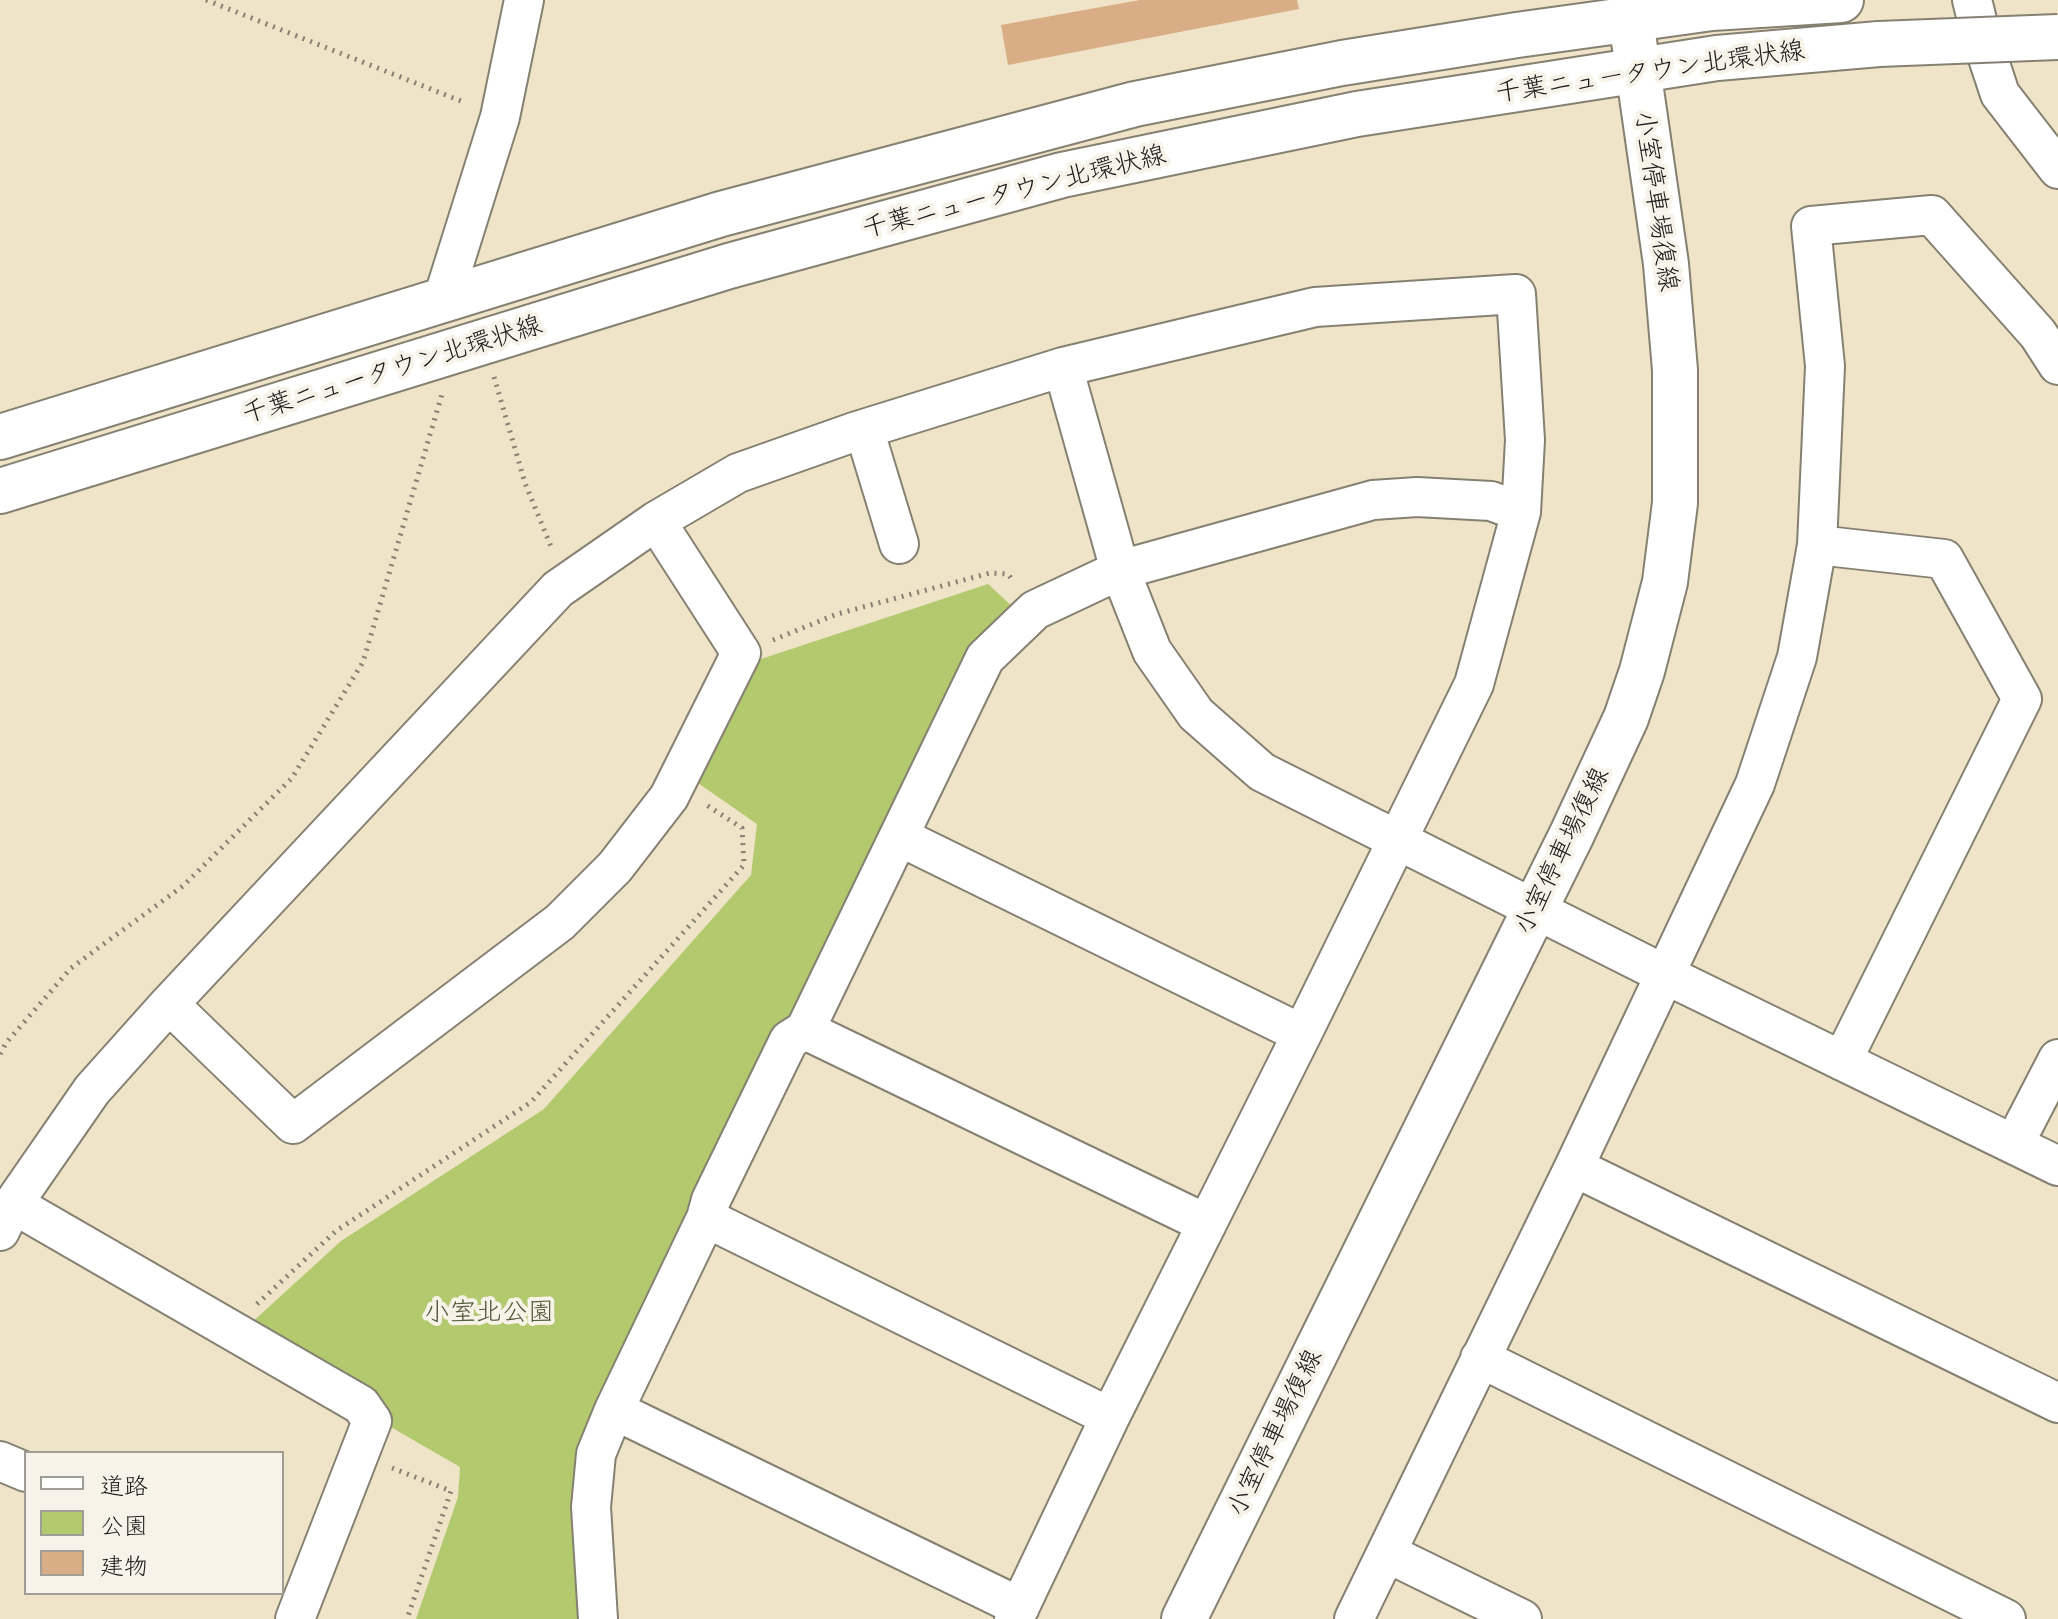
<!DOCTYPE html>
<meta charset="utf-8">
<style>
body{margin:0}
#map{position:relative;width:2058px;height:1619px;overflow:hidden;background:#efe4c8;font-family:Delius,"Klee One",sans-serif}
canvas{display:block}
.legend{position:absolute;left:24px;top:1451px;width:260px;height:144px;box-sizing:border-box;background:#f7f3e8;border:2px solid #9f9d96;margin:0;padding:10px 14px;list-style:none;font-size:24px;color:#1c1c1c}
.legend li{display:flex;align-items:center;gap:16px;height:40px}
.legend b{width:40px;border:2px solid #9f9d96}
</style>
<div id="map">
<canvas width="2058" height="1619"></canvas>
<ul class="legend">
<li><b style="height:10px;background:#fff"></b>道路</li>
<li><b style="height:22px;background:#b2c96e"></b>公園</li>
<li><b style="height:22px;background:#d9ad85"></b>建物</li>
</ul>
</div>
<script>
const ctx = document.querySelector('canvas').getContext('2d');
ctx.lineJoin = 'round';
function fill(path, color) { ctx.fillStyle = color; ctx.fill(path, 'evenodd'); }
const shape = rows => new Path2D(rows.map(r => 'M' + r).join(''));
function stroke(path, color, width, dash) { ctx.strokeStyle = color; ctx.lineWidth = width; ctx.lineCap = dash ? 'butt' : 'round'; ctx.setLineDash(dash || []); ctx.stroke(path); }
function write(font, color, halo, rows, align = 'center') {
  ctx.font = font + ' Delius,"Klee One",sans-serif'; ctx.lineWidth = 8; ctx.setLineDash([]); ctx.textBaseline = 'middle'; ctx.strokeStyle = halo; ctx.fillStyle = color; for (const [text, x, y, turn = 0] of rows) {
    ctx.save(); ctx.translate(x, y); ctx.rotate((+turn || 0) * Math.PI / 180); ctx.textAlign = isNaN(turn) ? turn : align; if (halo) ctx.strokeText(text, 0, 0); ctx.fillText(text, 0, 0); ctx.restore();
  }
}
const green = shape([
 [988,584,1014,608,600,1408,583,1619,416,1619,458,1497,460,1467,384,1423,370,1388,249,1325,341,1241,544,1109,751,875,757,824,695,781,758,660]
]);
const building = shape([
 [1140,0,1297,0,1299,9,1008,65,1001,25]
]);
const path = shape([
 [206,0,466,103],
 [494,377,525,483,552,549],
 [773,640,837,614,990,573,1008,574,1013,581],
 [0,1054,6,1043,71,968,183,886,292,778,363,662,442,394],
 [257,1304,336,1231,531,1102,744,865,742,828,705,804],
 [392,1468,451,1491,407,1619]
]);
const minor = shape([
 [1972,0,1982,40,2000,94,2058,169],
 [442,302,500,117,524,0],
 [1063,367,1120,570,1152,651,1196,714,1262,772,1664,974,2058,1166],
 [864,429,899,544],
 [1817,545,1944,559,2022,699,1842,1061],
 [900,837,1302,1034],
 [169,1004,293,1124,560,922,615,867,669,797,741,653,656,521],
 [805,1030,1207,1224],
 [2014,1144,2058,1059],
 [1574,1167,2058,1403],
 [13,1204,361,1405,372,1421,295,1619],
 [706,1218,1110,1417],
 [0,1231,13,1204,92,1090,169,1004,558,589,656,521,738,473,854,432,1063,367,1315,307,1516,294,1525,440,1521,512,1474,684,1302,1034,1110,1417,1014,1619],
 [1480,1358,2006,1619],
 [614,1410,1020,1607],
 [0,1461,26,1472],
 [1387,1553,1522,1619],
 [598,1619,591,1507,596,1454,614,1410,706,1218,711,1200,789,1040,805,1030,985,658,1035,610,1120,570,1373,500,1417,497,1491,501,1521,512],
 [1354,1619,1574,1167,1755,784,1797,657,1817,545,1825,366,1811,226,1932,215,2038,334,2058,365]
]);
const major = shape([
 [0,437,721,214,1135,104,1342,63,1517,35,1712,8,1841,0],
 [0,491,729,266,1062,175,1357,114,1717,58,1879,44],
 [1184,1619,1572,834,1626,718,1642,671,1665,582,1675,503,1675,370,1666,264,1634,41]
]);
const majorBridge = shape([
 [1879,44,2058,37]
]);
const streetNames = [
 ["千葉ニュータウン北環状線",1650,72,-8],
 ["千葉ニュータウン北環状線",1014,192,-14],
 ["小室停車場復線",1656,201,82],
 ["千葉ニュータウン北環状線",392,370,-17],
 ["小室停車場復線",1562,851,-64],
 ["小室停車場復線",1275,1433,-64]
];
const parkNames = [
 ["小室北公園",489,1313]
];
fill(green, '#b2c96e');
fill(building, '#d9ad85');
stroke(minor, '#868072', 42);
stroke(major, '#868072', 48);
stroke(path, '#868072', 5, [2, 6]);
stroke(minor, '#fff', 38);
stroke(major, '#fff', 44);
stroke(majorBridge, '#868072', 48, []);
stroke(majorBridge, '#fff', 44);
write('26px', '#1c1c1c', '#f7f3e8', streetNames);
write('26px', '#505939', '#f7f3e8', parkNames);
</script>
